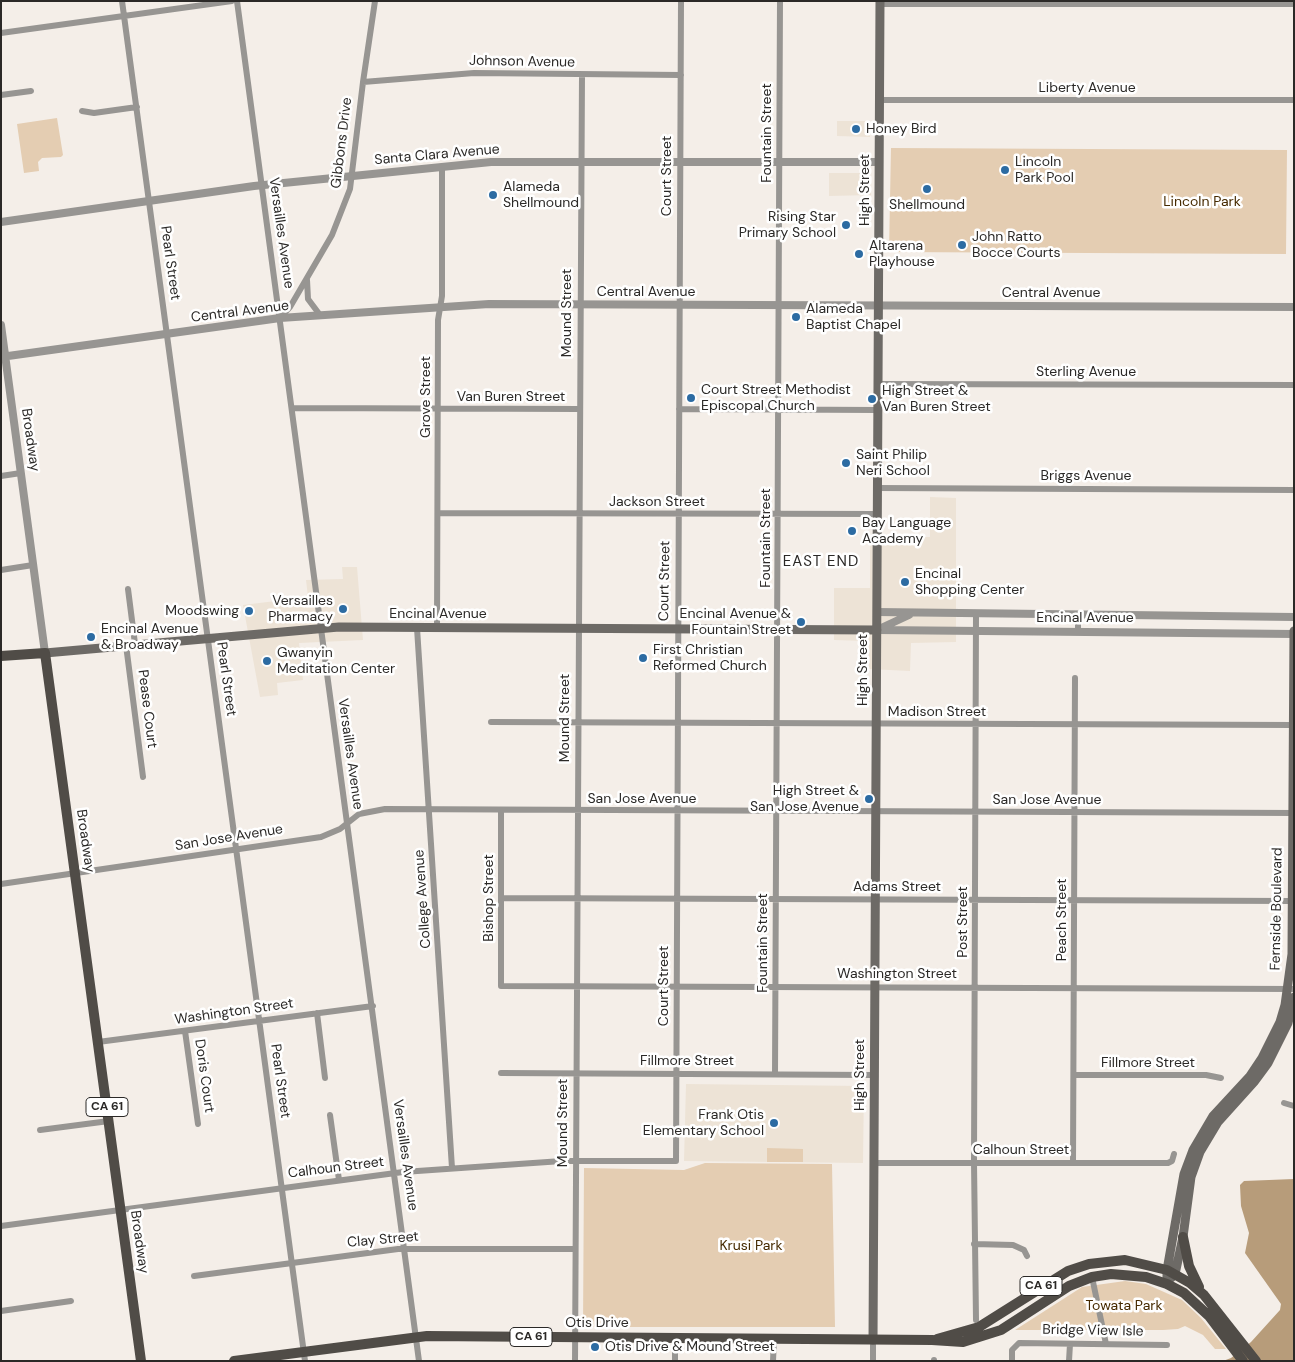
<!DOCTYPE html>
<style>
body{margin:0}
#map{position:relative;width:1295px;height:1362px;overflow:hidden;background:#f4eee8;font-family:"DM Sans",sans-serif}
canvas{display:block}
.frame{position:absolute;inset:0;border:2px solid #2b2927;pointer-events:none}
</style>
<div id="map">
<canvas width="1295" height="1362"></canvas>
<div class="frame"></div>
</div>
<script>
const ctx = document.querySelector('canvas').getContext('2d');
ctx.lineJoin = 'round';
function fill(path, color) { ctx.fillStyle = color; ctx.fill(path, 'evenodd'); }
const shape = rows => new Path2D(rows.map(r => 'M' + r).join(''));
function stroke(path, color, width, dash) { ctx.strokeStyle = color; ctx.lineWidth = width; ctx.lineCap = dash ? 'butt' : 'round'; ctx.setLineDash(dash || []); ctx.stroke(path); }
function write(font, color, halo, rows, align = 'center') {
  ctx.font = font + ' "DM Sans",sans-serif'; ctx.lineWidth = 5; ctx.setLineDash([]); ctx.textBaseline = 'middle'; ctx.strokeStyle = halo; ctx.fillStyle = color; for (const [text, x, y, turn = 0] of rows) {
    ctx.save(); ctx.translate(x, y); ctx.rotate((+turn || 0) * Math.PI / 180); ctx.textAlign = isNaN(turn) ? turn : align; if (halo) ctx.strokeText(text, 0, 0); ctx.fillText(text, 0, 0); ctx.restore();
  }
}
const built = shape([
 [837,121,870,121,870,137,837,136],
 [829,173,870,173,871,195,829,196],
 [930,497,956,498,956,642,911,643,910,671,869,669,869,643,867,641,834,640,834,588,870,588,870,537,930,537],
 [342,567,357,567,363,640,299,643,303,680,277,683,278,695,260,697,243,605,308,597,306,580,343,579],
 [686,1084,864,1086,863,1163,684,1161]
]);
const green = shape([
 [57,118,63,155,61,157,42,158,38,162,39,171,24,173,17,124],
 [891,148,1287,150,1286,254,889,252],
 [767,1148,803,1149,803,1162,779,1162,779,1159,779,1162,767,1162],
 [705,1163,832,1164,835,1327,583,1327,584,1168,684,1170],
 [1125,1281,1146,1284,1182,1300,1201,1318,1226,1349,1215,1349,1203,1335,1185,1326,1178,1329,1163,1330,1015,1330,1082,1287]
]);
const water = shape([
 [1294,1179,1294,1361,1223,1361,1231,1358,1251,1342,1280,1310,1281,1304,1245,1253,1249,1233,1241,1206,1240,1185,1244,1181]
]);
const minor = shape([
 [122,1,305,1361],
 [237,1,419,1361],
 [880,4,1294,4],
 [1,33,232,1],
 [363,82,474,73,681,75],
 [1,95,31,91],
 [879,100,1294,100],
 [82,111,94,113,137,107],
 [307,280,308,299,320,315],
 [280,318,290,307,332,235,350,189,363,82,375,1],
 [877,384,1294,385],
 [292,408,579,409],
 [679,409,877,410],
 [1,476,21,473],
 [877,488,1294,490],
 [438,513,877,514],
 [1,570,33,565],
 [128,589,135,644],
 [417,628,452,1168],
 [437,628,438,320,442,296,442,167],
 [1078,632,1078,616],
 [126,645,143,777],
 [491,722,1293,725],
 [501,811,501,986,1294,989],
 [1,884,321,837,340,829,359,814,385,809,1294,813],
 [501,898,1292,901],
 [317,1013,325,1078],
 [185,1031,198,1124],
 [98,1042,373,1006],
 [501,1073,874,1075],
 [775,1074,780,1],
 [1075,1075,1206,1075,1221,1078],
 [1284,1103,1294,1106],
 [330,1115,339,1180],
 [40,1130,109,1121],
 [874,1163,1168,1163,1172,1161,1174,1154],
 [1073,1163,1075,678],
 [1,1226,403,1172,562,1161,676,1161,681,1],
 [974,1244,1013,1245,1024,1250,1027,1256],
 [194,1276,398,1249,575,1249],
 [1092,1277,1106,1344],
 [1,1311,71,1301],
 [976,1320,974,1162,976,615],
 [873,1340,873,1361],
 [934,1360,934,1361],
 [575,1361,582,75],
 [675,1361,675,1338],
 [773,1361,774,1339],
 [1012,1361,1012,1350,1019,1343,1167,1345],
 [1069,1361,1070,1344]
]);
const tertiary = shape([
 [1,222,254,186,491,162,879,162],
 [1,325,45,653],
 [1,357,280,318,489,304,1294,307],
 [877,612,1294,617],
 [879,629,909,615],
 [877,630,1294,634]
]);
const secondary = shape([
 [45,653,339,627,877,630],
 [1171,1278,1175,1274,1183,1237,1191,1177,1200,1152,1218,1122,1254,1082,1268,1063,1288,1023,1294,997],
 [1167,1284,1167,1270,1184,1174,1193,1150,1213,1116,1250,1076,1262,1058,1280,1022,1285,1005,1292,954,1294,631],
 [873,1340,880,1]
]);
const primary = shape([
 [1,656,45,653,141,1361],
 [1183,1237,1189,1266,1199,1287],
 [937,1339,979,1327,1068,1271,1089,1264,1125,1260,1167,1270,1190,1283,1204,1295,1256,1361],
 [234,1361,427,1336,932,1340,963,1342,1001,1330,1069,1286,1092,1277,1111,1274,1146,1277,1167,1284,1184,1293,1209,1316,1243,1361]
]);
const markers = [
 [856,129,5,"#2c6ba2"],
 [1005,170,5,"#2c6ba2"],
 [927,189,5,"#2c6ba2"],
 [493,195,5,"#2c6ba2"],
 [846,225,5,"#2c6ba2"],
 [962,245,5,"#2c6ba2"],
 [859,254,5,"#2c6ba2"],
 [796,317,5,"#2c6ba2"],
 [691,398,5,"#2c6ba2"],
 [872,399,5,"#2c6ba2"],
 [846,463,5,"#2c6ba2"],
 [852,531,5,"#2c6ba2"],
 [905,582,5,"#2c6ba2"],
 [343,609,5,"#2c6ba2"],
 [249,611,5,"#2c6ba2"],
 [801,622,5,"#2c6ba2"],
 [91,637,5,"#2c6ba2"],
 [643,658,5,"#2c6ba2"],
 [267,661,5,"#2c6ba2"],
 [869,799,5,"#2c6ba2"],
 [774,1123,5,"#2c6ba2"],
 [595,1347,5,"#2c6ba2"]
];
const shields = [
 [107,1107,42],
 [1041,1286,42],
 [531,1337,42]
];
const shieldNames = [
 ["CA 61",107,1107],
 ["CA 61",1041,1286],
 ["CA 61",531,1337]
];
const streetNames = [
 ["Johnson Avenue",522,62,1],
 ["Liberty Avenue",1087,88],
 ["Fountain Street",767,133,-90],
 ["Gibbons Drive",342,143,-83],
 ["Santa Clara Avenue",437,155,-5],
 ["Court Street",667,176,-90],
 ["High Street",865,190,-90],
 ["Versailles Avenue",281,233,82],
 ["Pearl Street",170,263,82],
 ["Central Avenue",646,292],
 ["Central Avenue",1051,293],
 ["Central Avenue",240,312,-7],
 ["Mound Street",567,313,-90],
 ["Sterling Avenue",1086,372],
 ["Grove Street",426,397,-90],
 ["Van Buren Street",511,397],
 ["Broadway",30,440,82],
 ["Briggs Avenue",1086,476],
 ["Jackson Street",657,502],
 ["Fountain Street",766,538,-90],
 ["Court Street",665,581,-89],
 ["Encinal Avenue",438,614],
 ["Encinal Avenue",1085,618],
 ["High Street",863,670,-90],
 ["Pearl Street",226,679,82],
 ["Pease Court",147,709,83],
 ["Madison Street",937,712],
 ["Mound Street",565,718,-90],
 ["Versailles Avenue",350,754,82],
 ["San Jose Avenue",642,799],
 ["San Jose Avenue",1047,800],
 ["San Jose Avenue",229,838,-9],
 ["Broadway",85,841,82],
 ["Adams Street",897,887],
 ["Bishop Street",489,898,-90],
 ["College Avenue",423,899,-94],
 ["Fernside Boulevard",1277,909,-89],
 ["Peach Street",1062,920,-90],
 ["Post Street",963,922,-90],
 ["Fountain Street",763,943,-90],
 ["Washington Street",897,974],
 ["Court Street",664,986,-90],
 ["Washington Street",234,1012,-8],
 ["Fillmore Street",687,1061],
 ["Fillmore Street",1148,1063],
 ["High Street",860,1075,-90],
 ["Doris Court",204,1076,82],
 ["Pearl Street",280,1081,82],
 ["Mound Street",563,1123,-90],
 ["Calhoun Street",1021,1150],
 ["Versailles Avenue",405,1155,82],
 ["Calhoun Street",336,1168,-7],
 ["Clay Street",383,1240,-5],
 ["Broadway",139,1242,82],
 ["Otis Drive",597,1323],
 ["Bridge View Isle",1093,1331,1]
];
const poiNames = [
 ["Honey Bird",866,129],
 ["Lincoln",1015,162],
 ["Park Pool",1015,178],
 ["Alameda",503,187],
 ["Shellmound",503,203],
 ["Shellmound",927,205,"center"],
 ["Rising Star",836,217,"right"],
 ["Primary School",836,233,"right"],
 ["John Ratto",972,237],
 ["Bocce Courts",972,253],
 ["Altarena",869,246],
 ["Playhouse",869,262],
 ["Alameda",806,309],
 ["Baptist Chapel",806,325],
 ["Court Street Methodist",701,390],
 ["Episcopal Church",701,406],
 ["High Street &",882,391],
 ["Van Buren Street",882,407],
 ["Saint Philip",856,455],
 ["Neri School",856,471],
 ["Bay Language",862,523],
 ["Academy",862,539],
 ["Encinal",915,574],
 ["Shopping Center",915,590],
 ["Versailles",333,601,"right"],
 ["Pharmacy",333,617,"right"],
 ["Moodswing",239,611,"right"],
 ["Encinal Avenue &",791,614,"right"],
 ["Fountain Street",791,630,"right"],
 ["Encinal Avenue",101,629],
 ["& Broadway",101,645],
 ["First Christian",653,650],
 ["Reformed Church",653,666],
 ["Gwanyin",277,653],
 ["Meditation Center",277,669],
 ["High Street &",859,791,"right"],
 ["San Jose Avenue",859,807,"right"],
 ["Frank Otis",764,1115,"right"],
 ["Elementary School",764,1131,"right"],
 ["Otis Drive & Mound Street",605,1347]
];
const parkNames = [
 ["Lincoln Park",1202,202],
 ["Krusi Park",751,1246],
 ["Towata Park",1124,1306]
];
const neighbourhoodNames = [
 ["EAST END",821,562]
];
fill(built, '#ede3d6');
fill(green, '#e4cdb2');
fill(water, '#b79c7a');
stroke(minor, '#979592', 6);
stroke(tertiary, '#979592', 8);
stroke(secondary, '#6d6a66', 9);
stroke(primary, '#504c47', 10);
for (const [x, y, r, color] of markers) { const dot = new Path2D(); dot.arc(x, y, r, 0, 2 * Math.PI); ctx.fillStyle = color; ctx.fill(dot); stroke(dot, '#fff', 2); }
for (const [x, y, w] of shields) { const box = new Path2D(); box.roundRect(x - w / 2, y - 9.5, w, 19, 4); ctx.fillStyle = '#fff'; ctx.fill(box); stroke(box, '#2b2927', 1); }
write('bold 12px', '#2b2927', null, shieldNames);
write('14px', '#2b2927', '#fff', streetNames);
write('14px', '#2b2927', '#fff', poiNames, 'left');
write('14px', '#462a00', '#fff', parkNames);
ctx.letterSpacing = '1px';
write('15px', '#2b2927', '#fff', neighbourhoodNames);
ctx.letterSpacing = '0px';
</script>
